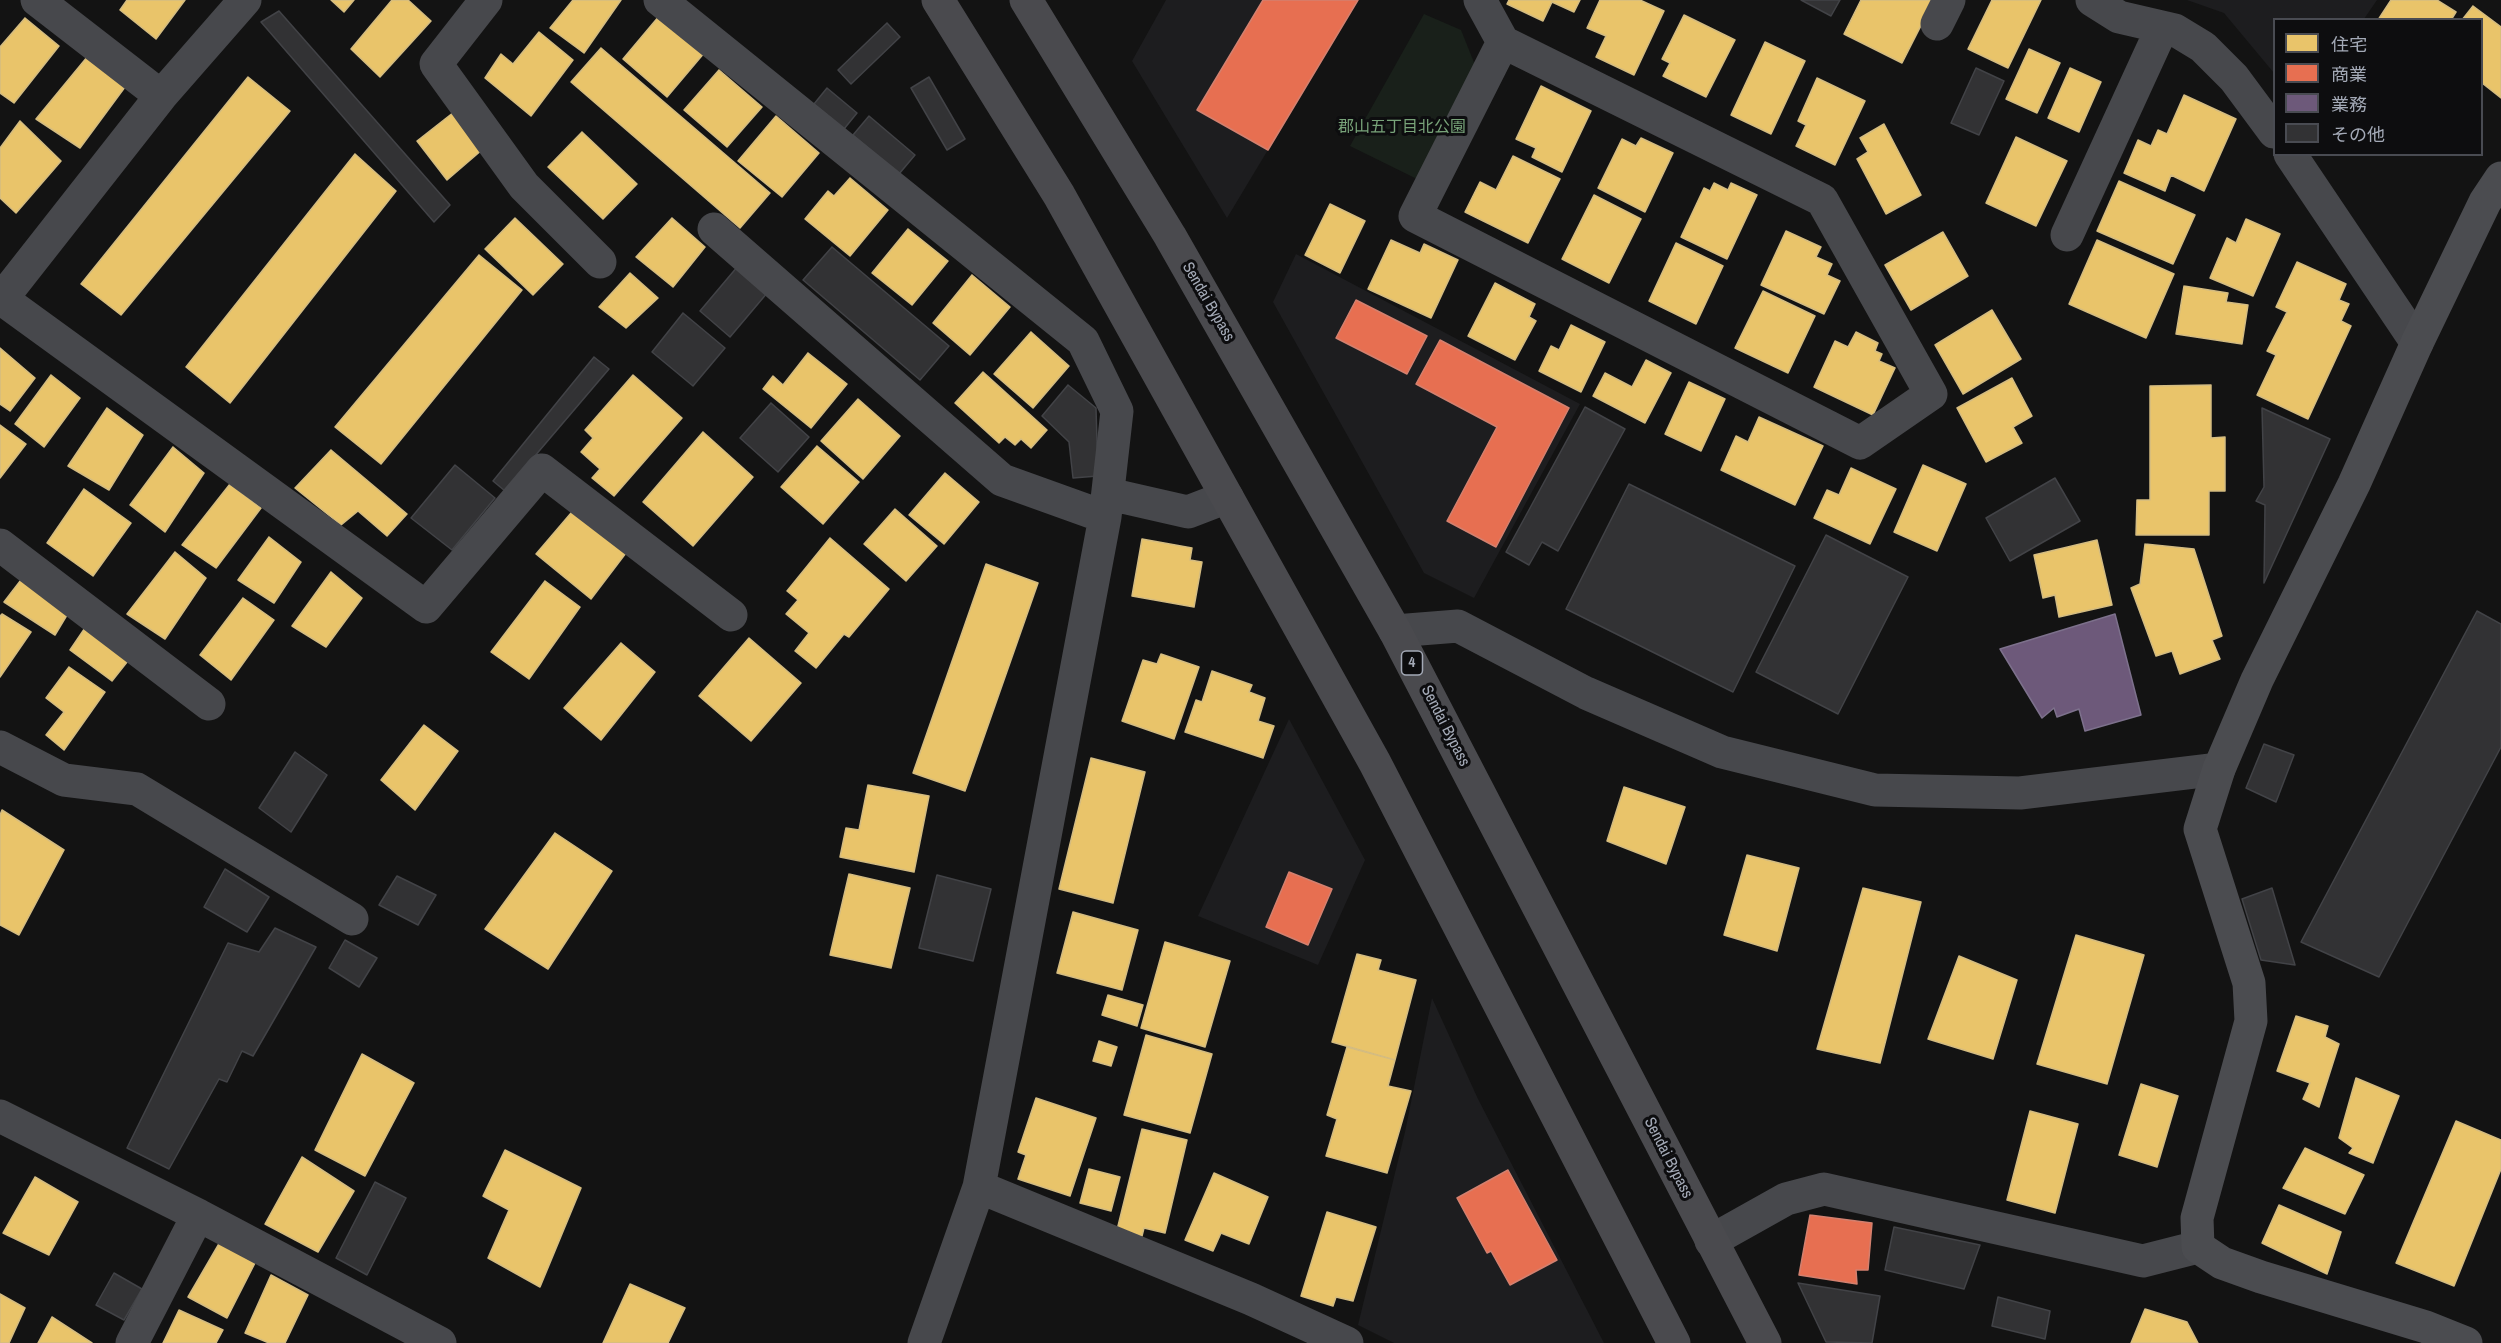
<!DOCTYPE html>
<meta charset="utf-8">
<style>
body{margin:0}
#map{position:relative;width:2501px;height:1343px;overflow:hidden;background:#131313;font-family:"Archivo Narrow","Noto Sans JP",sans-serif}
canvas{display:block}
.legend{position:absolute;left:2273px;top:18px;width:210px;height:138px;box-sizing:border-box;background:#0d0d0f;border:2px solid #494b52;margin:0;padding:8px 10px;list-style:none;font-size:18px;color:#a3a9b6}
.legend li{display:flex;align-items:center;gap:12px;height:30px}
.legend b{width:30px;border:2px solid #494b52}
</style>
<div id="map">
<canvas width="2501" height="1343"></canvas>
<ul class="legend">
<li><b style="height:16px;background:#e9c46a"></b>住宅</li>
<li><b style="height:16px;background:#e76f51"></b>商業</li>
<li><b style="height:16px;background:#6d597a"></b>業務</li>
<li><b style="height:16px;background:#323234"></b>その他</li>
</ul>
</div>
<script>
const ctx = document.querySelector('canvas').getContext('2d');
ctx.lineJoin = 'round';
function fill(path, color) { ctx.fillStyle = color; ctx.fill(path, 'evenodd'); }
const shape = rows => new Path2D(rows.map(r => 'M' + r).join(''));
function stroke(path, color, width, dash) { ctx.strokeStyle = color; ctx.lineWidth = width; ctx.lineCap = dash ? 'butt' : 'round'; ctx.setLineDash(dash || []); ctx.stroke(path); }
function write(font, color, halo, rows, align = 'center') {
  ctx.font = font + ' "Archivo Narrow","Noto Sans JP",sans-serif'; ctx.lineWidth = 6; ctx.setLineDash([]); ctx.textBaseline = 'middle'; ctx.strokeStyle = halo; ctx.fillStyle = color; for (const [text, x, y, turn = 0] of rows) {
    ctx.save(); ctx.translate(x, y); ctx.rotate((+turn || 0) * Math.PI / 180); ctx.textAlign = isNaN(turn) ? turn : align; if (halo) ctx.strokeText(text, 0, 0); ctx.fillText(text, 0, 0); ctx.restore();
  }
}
const built = shape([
 [1166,0,1358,0,1227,218,1132,61],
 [2187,0,2377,0,2364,19,2274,20,2274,73,2224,13],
 [1296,254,1580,404,1474,598,1424,573,1273,302],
 [1289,719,1365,860,1318,965,1198,916],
 [1432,998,1478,1099,1604,1343,1394,1343,1358,1325,1405,1132]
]);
const green = shape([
 [1424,14,1461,30,1475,65,1417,179,1350,146]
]);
const homes = shape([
 [127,0,185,0,156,39,120,10,127,0],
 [331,0,354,0,344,12,331,0],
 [392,0,408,0,431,21,380,77,351,49,392,0],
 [573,0,621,0,584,53,550,28,573,0],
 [1509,0,1580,0,1574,12,1552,2,1543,21,1507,4,1509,0],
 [1600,0,1640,0,1664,11,1634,75,1596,57,1606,36,1587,28,1600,0],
 [1861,0,1934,0,1902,63,1844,34,1861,0],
 [1992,0,2041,0,2008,68,1968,49,1992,0],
 [2391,0,2437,0,2456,12,2451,20,2378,20,2391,0],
 [2473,6,2501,27,2501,98,2482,83,2482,20,2462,20,2473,6],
 [660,15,705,52,667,97,623,59,660,15],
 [1684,15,1735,40,1706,97,1663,76,1670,63,1662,59,1684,15],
 [25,18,59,46,14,103,0,93,0,47,25,18],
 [539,32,573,60,531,116,485,78,501,54,513,64,539,32],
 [1765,42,1805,61,1771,134,1731,115,1765,42],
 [601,48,770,193,740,228,571,82,601,48],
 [2029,49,2060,63,2037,113,2006,99,2029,49],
 [88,56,125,87,80,148,36,119,88,56],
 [2070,68,2101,82,2079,132,2048,118,2070,68],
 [719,70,762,107,727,147,684,110,719,70],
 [248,77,290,111,121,315,81,284,248,77],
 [1817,78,1865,101,1835,165,1796,146,1806,125,1798,121,1817,78],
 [1541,86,1591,111,1562,172,1532,157,1536,148,1516,139,1541,86],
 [2184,95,2236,119,2204,191,2171,175,2165,191,2124,173,2138,140,2151,146,2158,130,2167,134,2184,95],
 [454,112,483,149,447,180,417,141,454,112],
 [776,116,819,153,782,197,738,161,776,116],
 [20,121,61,161,16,213,0,198,0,148,20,121],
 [1884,124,1921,195,1886,214,1857,159,1868,152,1860,138,1884,124],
 [582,132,637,184,603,219,548,167,582,132],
 [2016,137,2067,161,2036,226,1986,203,2016,137],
 [1641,138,1673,153,1645,212,1598,188,1622,139,1636,146,1641,138],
 [355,154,396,191,230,403,186,367,355,154],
 [1513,156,1560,179,1528,243,1465,212,1480,182,1496,190,1513,156],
 [850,178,888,210,850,256,805,219,828,191,834,196,850,178],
 [2119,181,2195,215,2173,264,2097,231,2119,181],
 [1714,183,1728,190,1731,183,1757,195,1727,259,1681,237,1704,188,1710,191,1714,183],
 [1594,195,1641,219,1609,283,1562,259,1594,195],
 [1330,204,1365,221,1340,273,1305,255,1330,204],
 [515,218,563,264,533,295,485,249,515,218],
 [672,218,705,247,673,287,636,257,672,218],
 [2246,219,2280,234,2253,296,2210,278,2227,238,2236,243,2246,219],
 [908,229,948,261,912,305,872,273,908,229],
 [1786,231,1821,247,1816,257,1832,264,1827,275,1840,281,1824,314,1761,285,1786,231],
 [1943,232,1968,276,1911,310,1885,265,1943,232],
 [1391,240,1420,253,1424,244,1458,260,1431,318,1368,289,1391,240],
 [2097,240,2174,274,2146,338,2069,304,2097,240],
 [1676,243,1723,266,1696,324,1649,301,1676,243],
 [479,255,522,290,381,464,335,427,479,255],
 [2297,262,2346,284,2339,300,2349,304,2341,321,2351,326,2308,419,2257,395,2276,355,2267,351,2287,312,2276,307,2297,262],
 [630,273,658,298,626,328,599,307,630,273],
 [972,275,1010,307,970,355,933,323,972,275],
 [1495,283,1535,304,1529,317,1536,321,1515,360,1468,336,1495,283],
 [2184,286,2228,293,2226,302,2248,305,2242,344,2176,334,2184,286],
 [1763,291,1815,316,1788,373,1735,348,1763,291],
 [1992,310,2021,359,1963,394,1935,345,1992,310],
 [1571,325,1605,342,1581,392,1539,371,1551,346,1559,350,1571,325],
 [1031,332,1069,366,1033,408,994,374,1031,332],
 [1856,332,1878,343,1875,351,1882,354,1879,361,1895,368,1873,415,1814,387,1835,341,1848,347,1856,332],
 [0,348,35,378,10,411,0,404,0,348],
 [808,353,847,384,811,428,763,389,773,376,783,385,808,353],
 [1646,360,1671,373,1645,423,1593,396,1605,373,1632,387,1646,360],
 [983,372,1047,430,1031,448,1021,439,1015,445,1005,437,999,443,955,403,983,372],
 [51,375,80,398,44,447,15,424,51,375],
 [633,375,682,418,614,496,592,478,600,469,581,452,593,438,585,430,633,375],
 [2012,378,2032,416,2013,427,2022,443,1986,462,1957,408,2012,378],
 [1689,382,1725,399,1701,451,1665,434,1689,382],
 [2211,385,2211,438,2225,437,2225,491,2209,491,2209,535,2136,535,2137,500,2150,500,2150,386,2211,385],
 [858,399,900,436,863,479,821,441,858,399],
 [107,408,143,435,109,490,68,466,107,408],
 [1759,417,1823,446,1795,505,1721,470,1736,436,1748,442,1759,417],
 [0,425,26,444,0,478,0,425],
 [703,432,753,477,693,546,643,502,703,432],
 [817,446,859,482,823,524,781,487,817,446],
 [173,447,204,473,165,532,130,505,173,447],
 [331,450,407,514,387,536,358,511,341,525,295,488,331,450],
 [1923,465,1966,484,1937,551,1894,532,1923,465],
 [1851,468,1896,489,1870,544,1814,518,1827,490,1839,495,1851,468],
 [945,473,979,502,944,544,909,515,945,473],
 [230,484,261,508,216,568,182,545,230,484],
 [84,489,131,523,93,576,47,543,84,489],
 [577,506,629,549,591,599,536,554,577,506],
 [895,509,937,546,906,581,864,544,895,509],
 [269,537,301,562,274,603,238,580,269,537],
 [830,538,889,589,849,637,844,634,816,668,795,651,809,633,786,614,798,600,787,591,830,538],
 [1142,539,1192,548,1190,560,1202,562,1194,607,1132,596,1142,539],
 [2097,540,2112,605,2059,617,2055,595,2043,598,2034,555,2097,540],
 [2145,544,2194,549,2222,636,2212,640,2220,659,2180,674,2172,651,2156,656,2131,588,2140,584,2145,544],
 [175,552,206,578,165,639,127,614,175,552],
 [986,564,1038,583,965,791,913,773,986,564],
 [331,572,362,598,326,647,292,626,331,572],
 [24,576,70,610,55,635,4,602,24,576],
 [545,581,580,607,529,679,491,652,545,581],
 [243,598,274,620,231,680,200,655,243,598],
 [2,614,31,632,0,677,0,616,2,614],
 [87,625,131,657,112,681,70,650,87,625],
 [749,638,801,683,751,741,699,696,749,638],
 [621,643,655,672,601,740,564,708,621,643],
 [1161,654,1199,667,1174,739,1122,721,1143,660,1157,664,1161,654],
 [69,667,105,692,64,750,46,735,64,712,46,698,69,667],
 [1212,671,1252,685,1249,692,1265,698,1258,721,1274,726,1263,758,1185,732,1196,700,1202,702,1212,671],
 [424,725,458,751,415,810,381,780,424,725],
 [1091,758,1145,772,1113,903,1059,889,1091,758],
 [868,785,929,796,914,872,840,857,846,828,859,830,868,785],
 [1624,787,1685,807,1666,864,1607,841,1624,787],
 [2,810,64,850,19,935,0,925,0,815,2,810],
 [555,833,612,871,548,969,485,929,555,833],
 [1747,855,1799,868,1777,951,1724,935,1747,855],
 [849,874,910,888,891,968,830,955,849,874],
 [1863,888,1921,902,1880,1063,1817,1049,1863,888],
 [1073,912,1138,930,1122,990,1057,973,1073,912],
 [2076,935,2144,955,2107,1084,2037,1064,2076,935],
 [1165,942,1230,961,1205,1047,1141,1028,1165,942],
 [1357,954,1381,960,1378,970,1416,980,1395,1060,1332,1042,1357,954],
 [1959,956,2017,980,1993,1059,1928,1039,1959,956],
 [1108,995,1143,1005,1137,1026,1102,1015,1108,995],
 [2296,1016,2328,1026,2325,1037,2339,1044,2319,1107,2303,1099,2310,1083,2277,1071,2296,1016],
 [1146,1035,1212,1054,1190,1133,1124,1115,1146,1035],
 [1099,1041,1117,1047,1111,1066,1093,1061,1099,1041],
 [1347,1047,1395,1060,1388,1086,1411,1091,1387,1173,1326,1156,1337,1119,1327,1115,1347,1047],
 [362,1054,414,1083,365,1176,315,1150,362,1054],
 [2356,1078,2399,1096,2373,1163,2349,1153,2353,1148,2339,1138,2356,1078],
 [2141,1084,2178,1096,2157,1167,2119,1155,2141,1084],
 [1036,1098,1096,1118,1070,1196,1018,1179,1026,1155,1018,1152,1036,1098],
 [2030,1111,2078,1124,2055,1213,2007,1200,2030,1111],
 [2456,1121,2501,1140,2501,1169,2454,1286,2396,1263,2456,1121],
 [1142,1129,1187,1140,1165,1233,1144,1228,1142,1236,1117,1230,1142,1129],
 [2305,1148,2364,1175,2345,1214,2283,1188,2305,1148],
 [505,1150,581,1188,540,1287,488,1258,509,1210,483,1196,505,1150],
 [302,1157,354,1191,318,1252,265,1224,302,1157],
 [1089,1169,1120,1177,1111,1211,1080,1203,1089,1169],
 [1214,1173,1268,1197,1249,1244,1221,1233,1213,1251,1185,1240,1214,1173],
 [35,1177,78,1202,49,1255,3,1233,35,1177],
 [2279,1205,2341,1232,2327,1274,2262,1243,2279,1205],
 [1327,1212,1376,1227,1353,1301,1336,1297,1333,1306,1301,1296,1327,1212],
 [220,1242,255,1263,227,1318,188,1297,220,1242],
 [271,1275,308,1295,285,1343,269,1343,245,1333,271,1275],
 [630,1284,685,1308,668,1343,603,1343,630,1284],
 [0,1294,25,1308,9,1343,0,1343,0,1294],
 [2145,1309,2187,1322,2198,1343,2131,1343,2145,1309],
 [179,1310,223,1330,216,1343,163,1343,179,1310],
 [52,1317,92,1343,38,1343,52,1317]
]);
const shops = shape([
 [1263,0,1358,0,1268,150,1197,110,1263,0],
 [1356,300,1427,336,1407,374,1336,338,1356,300],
 [1440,340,1569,408,1496,547,1447,521,1497,427,1416,384,1440,340],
 [1289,872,1332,889,1308,945,1266,927,1289,872],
 [1508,1170,1557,1260,1510,1285,1491,1251,1487,1253,1457,1198,1508,1170],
 [1810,1215,1872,1223,1868,1270,1856,1270,1857,1284,1799,1275,1810,1215]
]);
const offices = shape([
 [2115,614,2141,715,2085,731,2079,709,2057,717,2054,708,2042,718,2000,649,2115,614]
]);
const building = shape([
 [1801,0,1840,0,1831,16,1801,0],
 [279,11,450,205,434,222,261,22,279,11],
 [887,23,900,37,851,84,838,70,887,23],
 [1976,68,2004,81,1979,135,1951,123,1976,68],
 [929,77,965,139,947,150,911,88,929,77],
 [827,88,857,113,844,129,814,104,827,88],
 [869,116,915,155,899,174,853,135,869,116],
 [832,247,949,346,920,380,803,280,832,247],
 [738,266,768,292,730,337,700,311,738,266],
 [683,313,725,348,693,386,652,352,683,313],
 [594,357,609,369,505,491,493,481,594,357],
 [1068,385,1096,408,1098,476,1073,478,1069,442,1042,416,1068,385],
 [771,403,809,437,778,472,740,438,771,403],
 [1585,407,1625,429,1558,551,1542,542,1529,565,1506,552,1585,407],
 [2262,408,2330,439,2264,583,2265,505,2256,501,2264,487,2262,408],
 [455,465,495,498,452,550,411,518,455,465],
 [2055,478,2080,521,2010,561,1986,518,2055,478],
 [1629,484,1795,566,1733,692,1566,609,1629,484],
 [1826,535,1908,577,1838,714,1756,672,1826,535],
 [2477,611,2501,624,2501,747,2379,977,2301,942,2477,611],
 [2264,744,2294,755,2276,802,2246,788,2264,744],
 [295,752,327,775,291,832,259,808,295,752],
 [225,869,269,897,247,932,204,907,225,869],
 [937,875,991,889,973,961,919,948,937,875],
 [397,876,436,895,418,925,379,905,397,876],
 [2272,888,2295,965,2261,960,2242,899,2272,888],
 [275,928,316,947,253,1056,242,1051,227,1082,219,1079,169,1169,127,1148,228,943,259,952,275,928],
 [345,940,377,958,359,987,329,968,345,940],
 [375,1182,406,1198,367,1275,336,1258,375,1182],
 [1894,1227,1980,1245,1964,1289,1885,1270,1894,1227],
 [114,1273,142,1289,124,1320,96,1305,114,1273],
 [1798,1283,1880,1296,1872,1343,1826,1342,1798,1283],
 [1998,1297,2050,1311,2045,1339,1992,1326,1998,1297]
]);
const street = shape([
 [37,0,161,96],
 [486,0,436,64,524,186,600,262],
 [660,0,1083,341,1117,411,1105,517,979,1187,924,1343],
 [1480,0,1503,42,1822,200,1931,394,1860,443,1415,216,1503,42],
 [2092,0,2119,17,2175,30,2203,47,2234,78,2274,132],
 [1937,24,1949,0],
 [2290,154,2417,343],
 [714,229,1002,480,1105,517],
 [2067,235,2162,28],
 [2,299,426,607,542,470,731,615],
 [0,301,161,96,245,0],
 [1109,494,1188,512,1227,497],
 [0,545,209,704],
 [1395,631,1458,626,1586,693,1722,752,1875,790,2020,793,2219,769],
 [0,747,64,780,137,789,352,919],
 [0,1116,198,1215,440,1343],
 [979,1187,1251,1299,1347,1343],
 [1711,1241,1786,1199,1824,1189,2143,1261,2198,1247],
 [132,1343,198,1215]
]);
const secondary = shape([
 [2466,1343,2426,1327,2261,1277,2222,1263,2198,1247,2197,1218,2251,1021,2249,983,2200,829,2219,769,2257,680,2354,484,2417,343,2485,202,2501,178]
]);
const highway = shape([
 [938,0,1059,195,1375,763,1674,1343],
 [1026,0,1170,236,1395,631,1765,1343]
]);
const shields = [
 [1412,663,21]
];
const shieldNames = [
 ["4",1412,663]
];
const parkNames = [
 ["郡山五丁目北公園",1402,128]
];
const streetNames = [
 ["Sendai Bypass",1208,302,60],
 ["Sendai Bypass",1445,726,63],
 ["Sendai Bypass",1668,1158,63]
];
fill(built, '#1d1d1f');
fill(green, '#19201a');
fill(homes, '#e9c46a');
stroke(homes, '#d4bc81', 1.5);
fill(shops, '#e76f51');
stroke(shops, '#d3806f', 1.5);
fill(offices, '#6d597a');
stroke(offices, '#7d718c', 1.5);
fill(building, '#323234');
stroke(building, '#424347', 1.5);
stroke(street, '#47484c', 33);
stroke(secondary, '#4b4c50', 33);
stroke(highway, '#4a4a4e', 33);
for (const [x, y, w] of shields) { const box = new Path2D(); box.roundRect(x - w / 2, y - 12, w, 24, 4.5); ctx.fillStyle = '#0d0d0f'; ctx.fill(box); stroke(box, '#a3a9b6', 1.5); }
write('bold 15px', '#a3a9b6', null, shieldNames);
write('16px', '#78a379', '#0d0d0f', parkNames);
write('16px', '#a3a9b6', '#0d0d0f', streetNames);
</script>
